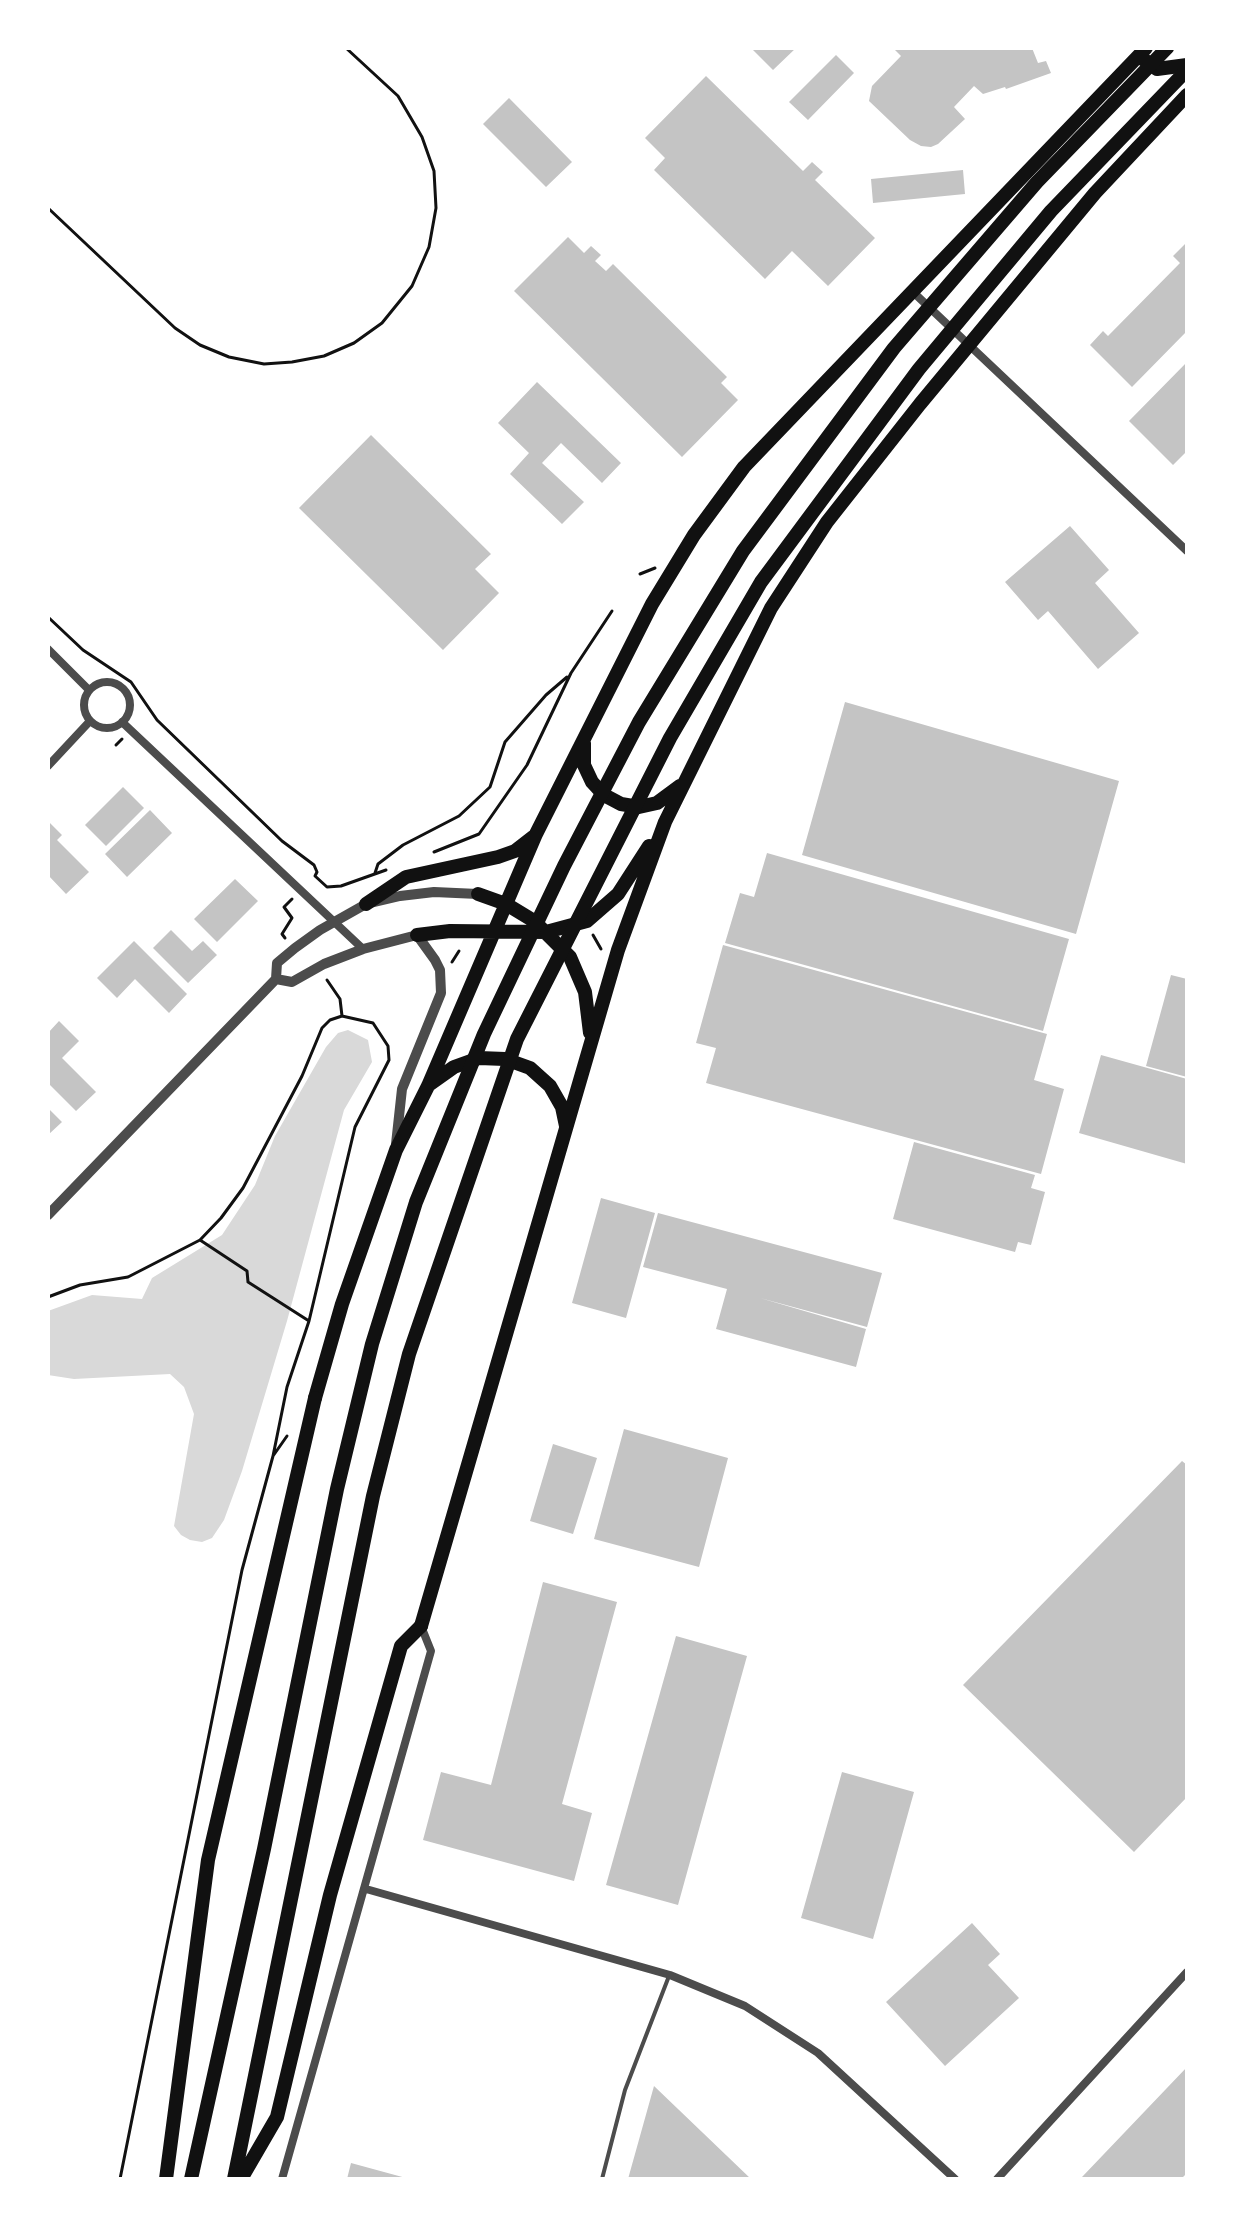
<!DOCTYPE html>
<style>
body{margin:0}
#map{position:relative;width:1235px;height:2227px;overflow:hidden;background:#fff;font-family:"Open Sans",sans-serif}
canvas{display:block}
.frame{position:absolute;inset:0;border:50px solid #fff;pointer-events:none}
</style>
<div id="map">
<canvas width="1235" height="2227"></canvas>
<div class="frame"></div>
</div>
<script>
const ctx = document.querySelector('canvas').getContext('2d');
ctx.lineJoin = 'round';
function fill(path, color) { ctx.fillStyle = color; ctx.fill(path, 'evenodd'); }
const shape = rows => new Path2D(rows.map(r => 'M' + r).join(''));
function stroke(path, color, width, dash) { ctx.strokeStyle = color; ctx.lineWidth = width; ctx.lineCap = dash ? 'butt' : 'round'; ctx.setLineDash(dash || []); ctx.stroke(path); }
const water = shape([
 [348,1030,368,1040,372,1062,344,1110,287,1321,242,1471,224,1520,212,1538,202,1542,190,1540,181,1535,174,1526,194,1414,184,1387,170,1374,74,1379,48,1375,48,1311,92,1295,142,1299,152,1278,222,1235,255,1185,275,1136,326,1047,338,1033]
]);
const building = shape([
 [751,48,796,48,773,70],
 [893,48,1032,48,1038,63,1046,61,1051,73,1006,89,1005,87,983,94,974,86,954,107,965,119,938,144,931,147,921,146,910,140,869,101,872,86,901,56],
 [836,55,854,73,808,120,789,102],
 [706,76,803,171,812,162,823,172,815,180,875,238,828,286,792,251,765,279,654,170,665,158,645,138],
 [509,98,572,162,546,187,483,124],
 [963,170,965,194,873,203,871,179],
 [568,237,584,253,591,246,601,255,595,261,606,271,613,264,727,377,721,383,738,400,682,457,514,291],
 [1187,242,1187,331,1132,387,1090,345,1103,331,1108,336,1180,263,1173,256],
 [1187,362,1187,451,1173,465,1129,421],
 [537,382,621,463,602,483,561,443,542,463,584,502,562,524,510,474,529,453,498,423],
 [371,435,491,554,475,569,499,593,443,650,299,508],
 [1070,526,1109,570,1095,583,1139,633,1098,669,1048,611,1038,620,1005,582],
 [845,702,1119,781,1076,934,802,855],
 [123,787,144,808,106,846,85,825],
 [150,810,172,833,127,877,105,854],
 [48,821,62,835,57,840,89,872,66,894,48,875],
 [767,853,1069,939,1043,1031,725,943,740,893,754,897],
 [235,879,258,901,217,942,194,919],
 [171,930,192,951,203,941,217,955,188,983,153,948],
 [134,941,187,994,169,1013,135,979,117,998,97,978],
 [723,945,1047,1034,1034,1080,1064,1089,1041,1174,706,1083,716,1048,696,1043],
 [1171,975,1187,979,1187,1077,1146,1066],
 [59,1021,79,1041,62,1058,96,1092,76,1111,48,1083,48,1033],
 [1101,1055,1187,1079,1187,1164,1079,1133],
 [48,1108,62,1122,48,1135],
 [914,1142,1035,1175,1031,1188,1045,1192,1031,1245,1018,1242,1015,1252,893,1219],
 [601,1198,655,1213,626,1318,572,1303],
 [658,1213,882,1273,867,1327,760,1298,866,1329,856,1367,716,1329,727,1289,643,1267],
 [624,1429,728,1458,699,1567,594,1539],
 [553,1444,597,1458,573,1534,530,1521],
 [1182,1461,1187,1465,1187,1797,1134,1852,963,1685],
 [543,1582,617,1602,562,1804,592,1813,574,1881,423,1840,441,1772,491,1785],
 [676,1636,747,1656,678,1905,606,1885],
 [842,1772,914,1792,873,1939,801,1918],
 [972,1923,1000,1954,988,1965,1019,1998,945,2066,886,2002],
 [1187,2067,1187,2173,1181,2179,1084,2179,1082,2177],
 [654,2086,751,2179,628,2179],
 [351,2163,406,2178,406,2179,347,2179]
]);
const path = shape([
 [48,208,175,328,200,345,229,357,264,364,292,362,324,356,354,343,382,323,412,286,429,247,436,208,434,171,422,137,398,96,346,48],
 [640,574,655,568],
 [48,617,83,650,131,682,157,720,282,841,314,865,317,872,315,876,327,887,341,886,386,870],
 [116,745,122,739],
 [434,852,479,834,527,765,571,673,612,611],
 [375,873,378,864,403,845,459,816,490,787,505,742,546,695,567,677],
 [593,935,601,949],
 [285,938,282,934,292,918,284,907,292,899],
 [452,962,459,951],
 [327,980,340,999,342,1016],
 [200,1240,247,1271,248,1282,309,1321],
 [48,1297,80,1285,128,1277,200,1240,221,1218,243,1188,302,1076,322,1028,330,1020,342,1016,373,1023,388,1046,389,1060,355,1127,309,1321,287,1387,273,1456],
 [120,2179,242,1570,273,1456,287,1436]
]);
const service = shape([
 [602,2179,625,2090,669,1976]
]);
const minor = shape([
 [913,292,1187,551],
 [48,649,89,690],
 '84 705a23 23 0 1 1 46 0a23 23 0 1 1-46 0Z',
 [122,722,363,949],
 [48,766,90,721],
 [366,1889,670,1975,745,2006,818,2053,955,2179],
 [282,2179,431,1651,421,1626],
 [997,2179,1187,1972]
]);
const tertiary = shape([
 [276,979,292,982,324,964,363,949,417,935,435,960,440,970,441,993,402,1089,396,1144],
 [48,1215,276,979,277,963,295,948,320,930,366,904,400,896,434,892,478,894]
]);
const trunk = shape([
 [1143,59,1157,69,1187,65],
 [584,743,584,765,592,782,604,795,621,804,639,807,657,803,680,786],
 [478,894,506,904,534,921,570,957,585,992,590,1033],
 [366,904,406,877,498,857,515,851,533,837],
 [417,935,450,931,546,932,587,921,618,894,649,846],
 [430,1084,454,1067,479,1058,505,1059,530,1068,550,1086,562,1107,566,1126],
 [315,1398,342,1304,396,1150,428,1086,536,834,652,604,694,535,744,467,1146,48],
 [421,1626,618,950,665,822,771,608,827,522,920,404,1095,193,1187,95]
]);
const motorway = shape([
 [166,2179,208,1860,315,1398],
 [191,2179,264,1849,337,1489,372,1344,416,1202,484,1034,564,866,639,722,743,551,894,348,1037,182,1167,48],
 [234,2179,373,1496,409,1354,517,1039,670,738,761,582,919,369,1051,211,1187,70],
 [241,2179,277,2117,330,1895,401,1646,421,1626]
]);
fill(water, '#d9d9d9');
fill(building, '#c4c4c4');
stroke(path, '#111', 3);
stroke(service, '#4c4c4c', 4);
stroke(minor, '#4c4c4c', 8);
stroke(tertiary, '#4c4c4c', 10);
stroke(trunk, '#111', 14);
stroke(motorway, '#111', 14);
</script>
